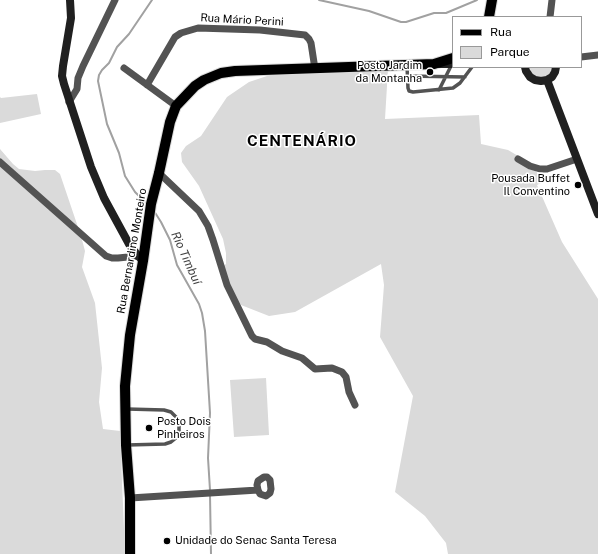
<!DOCTYPE html>
<meta charset="utf-8">
<style>
body{margin:0}
#map{position:relative;width:598px;height:554px;overflow:hidden;background:#fff;font-family:"Public Sans",sans-serif}
canvas{display:block}
.legend{position:absolute;left:452px;top:16px;width:130px;height:52px;box-sizing:border-box;background:#fff;border:1px solid #999;margin:0;padding:5px 7px;list-style:none;font-size:12px;color:#000}
.legend li{display:flex;align-items:center;gap:8px;height:20px}
.legend b{width:20px;border:1px solid #999}
</style>
<div id="map">
<canvas width="598" height="554"></canvas>
<ul class="legend">
<li><b style="height:5px;background:#000"></b>Rua</li>
<li><b style="height:11px;background:#dadada"></b>Parque</li>
</ul>
</div>
<script>
const ctx = document.querySelector('canvas').getContext('2d');
ctx.lineJoin = 'round';
function fill(path, color) { ctx.fillStyle = color; ctx.fill(path, 'evenodd'); }
const shape = rows => new Path2D(rows.map(r => 'M' + r).join(''));
function stroke(path, color, width, dash) { ctx.strokeStyle = color; ctx.lineWidth = width; ctx.lineCap = dash ? 'butt' : 'round'; ctx.setLineDash(dash || []); ctx.stroke(path); }
function write(font, color, halo, rows, align = 'center') {
  ctx.font = font + ' "Public Sans",sans-serif'; ctx.lineWidth = 3; ctx.setLineDash([]); ctx.textBaseline = 'middle'; ctx.strokeStyle = halo; ctx.fillStyle = color; for (const [text, x, y, turn = 0] of rows) {
    ctx.save(); ctx.translate(x, y); ctx.rotate((+turn || 0) * Math.PI / 180); ctx.textAlign = isNaN(turn) ? turn : align; if (halo) ctx.strokeText(text, 0, 0); ctx.fillText(text, 0, 0); ctx.restore();
  }
}
const green = shape([
 [529,67,554,67,553,70,545,78,533,76],
 [388,69,385,119,479,115,481,144,508,150,525,160,545,181,537,185,562,242,598,299,598,554,448,554,446,543,425,516,395,492,413,396,380,337,384,285,381,264,295,312,269,316,241,305,229,289,220,268,226,264,226,253,223,239,199,186,182,162,181,153,186,146,201,136,227,97,249,82,282,71],
 [37,94,41,114,0,123,0,97,1,98],
 [0,149,13,164,19,169,35,171,45,170,55,170,60,174,81,236,85,251,82,267,95,303,102,368,99,402,103,429,120,431,125,554,0,554],
 [266,378,269,435,234,437,230,380]
]);
const stream = shape([
 [319,0,369,11,401,22,406,22,434,13,446,13,477,0],
 [148,205,135,192,125,176,119,153,107,124,98,81,99,75,102,70,109,63,117,47,129,34,152,0],
 [154,211,161,222,170,240,177,265,199,304,202,313,205,331,210,413,208,458,210,490],
 [210,495,211,554]
]);
const lane = shape([
 [407,66,408,88,409,91,413,92,453,88,460,83,472,67],
 [407,76,465,77],
 [439,90,452,64],
 [127,409,164,410,171,412,176,417,179,425,179,432,176,438,171,442,165,444,127,445]
]);
const street = shape([
 [550,17,552,0],
 [581,57,598,55],
 [124,68,176,106],
 [147,85,175,37,181,33,198,28,260,30,305,35,309,39,311,43,315,69],
 [69,102,77,89,78,78,83,66,115,0],
 [518,159,530,166,540,169,547,169,577,159],
 [0,162,106,256,112,258,118,258,138,256],
 [159,173,199,211,208,226,213,240,227,285,252,336,255,339,267,342,282,351,302,358,315,369,332,368,342,372,346,377,349,392,355,405],
 [130,498,258,490,260,494,266,496,270,493,271,489,270,480,267,477,264,477,258,481,257,485,258,490]
]);
const secondary = shape([
 [70,0,71,18,63,66,62,76,64,84,91,167,104,198,129,244,138,256,143,261],
 [439,64,453,64],
 [525,67,526,71,530,77,535,80,541,81,547,80,552,77,555,72,556,67],
 [547,80,598,214]
]);
const primary = shape([
 [489,17,492,0],
 [130,554,130,498,126,445,125,386,130,335,143,261,151,204,159,173,170,122,176,106,195,86,204,80,221,73,235,71,434,64,453,58]
]);
const markers = [
 [430,72,4,"#000"],
 [578,185,4,"#000"],
 [149,428,4,"#000"],
 [167,541,4,"#000"]
];
const streetNames = [
 ["Rua Mário Perini",242,20,3],
 ["Rua Bernardino Monteiro",132,251,-80]
];
const poiNames = [
 ["Posto Jardim",422,66],
 ["da Montanha",422,79],
 ["Pousada Buffet",570,179],
 ["Il Conventino",570,192],
 ["Posto Dois",157,422,"left"],
 ["Pinheiros",157,435,"left"],
 ["Unidade do Senac Santa Teresa",175,541,"left"]
];
const waterNames = [
 ["Rio Timbuí",186,258,66]
];
const districtNames = [
 ["CENTENÁRIO",302,141]
];
fill(green, '#dadada');
stroke(stream, '#a1a1a1', 2);
stroke(primary, '#dbdbdb', 12);
stroke(lane, '#535353', 3.5);
stroke(street, '#535353', 7);
stroke(secondary, '#202020', 8);
stroke(primary, '#000', 10);
for (const [x, y, r, color] of markers) { const dot = new Path2D(); dot.arc(x, y, r, 0, 2 * Math.PI); ctx.fillStyle = color; ctx.fill(dot); stroke(dot, '#fff', 1.5); }
write('11px', '#000', '#fff', streetNames);
write('11px', '#000', '#fff', poiNames, 'right');
write('italic 12px', '#424242', '#fff', waterNames);
ctx.letterSpacing = '1px';
write('bold 15px', '#000', '#fff', districtNames);
ctx.letterSpacing = '0px';
</script>
